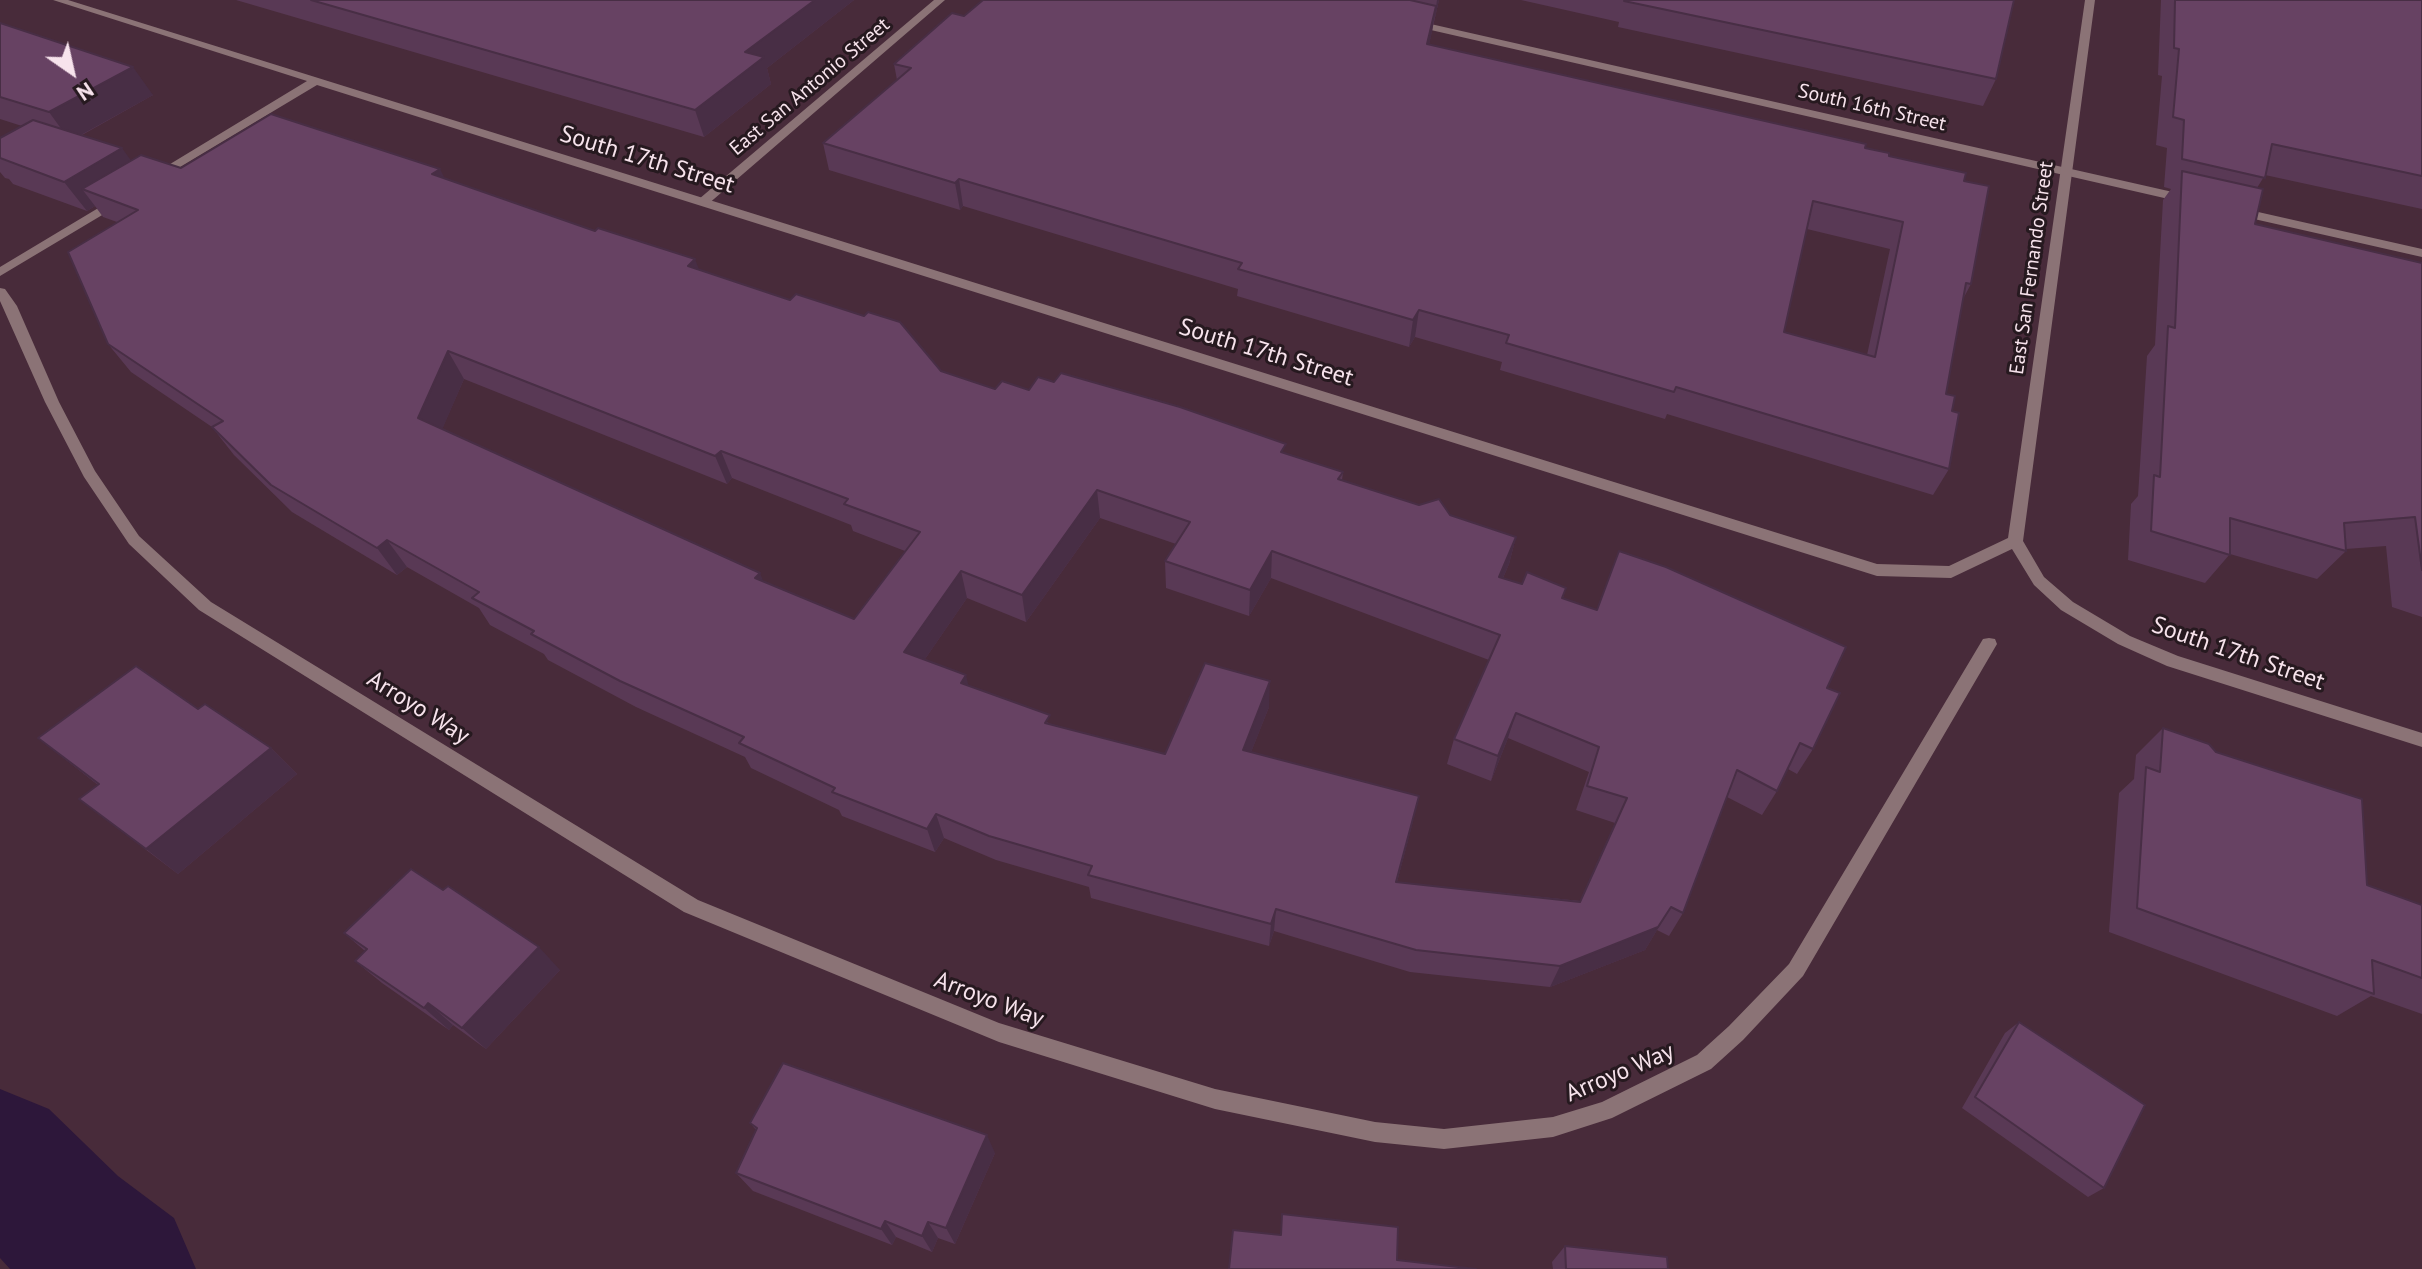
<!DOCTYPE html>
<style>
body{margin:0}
#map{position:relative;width:2422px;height:1269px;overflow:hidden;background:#482b3a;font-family:"PT Sans",sans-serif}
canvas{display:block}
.north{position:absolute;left:32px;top:32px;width:80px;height:80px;-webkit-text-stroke:6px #26191f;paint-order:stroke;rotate:146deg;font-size:22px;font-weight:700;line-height:32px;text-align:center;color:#f7e3ec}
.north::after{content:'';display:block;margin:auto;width:28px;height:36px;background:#f7e3ec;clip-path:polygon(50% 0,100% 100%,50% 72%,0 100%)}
</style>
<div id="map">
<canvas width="2422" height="1269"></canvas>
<div class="north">N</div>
</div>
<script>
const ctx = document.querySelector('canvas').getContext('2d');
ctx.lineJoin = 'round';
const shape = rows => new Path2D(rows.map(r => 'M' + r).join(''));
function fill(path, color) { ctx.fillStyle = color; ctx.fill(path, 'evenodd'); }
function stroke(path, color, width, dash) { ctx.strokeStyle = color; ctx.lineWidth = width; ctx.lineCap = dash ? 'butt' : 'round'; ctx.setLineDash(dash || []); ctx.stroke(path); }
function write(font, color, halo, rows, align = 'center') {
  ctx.font = font + ' "PT Sans",sans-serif'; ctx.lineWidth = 6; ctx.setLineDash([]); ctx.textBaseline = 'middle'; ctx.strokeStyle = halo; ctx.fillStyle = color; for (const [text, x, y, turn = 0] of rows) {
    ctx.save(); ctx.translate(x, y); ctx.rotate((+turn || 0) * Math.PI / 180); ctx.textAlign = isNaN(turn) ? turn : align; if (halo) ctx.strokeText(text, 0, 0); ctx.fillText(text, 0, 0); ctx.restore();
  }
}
const river = shape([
 [0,1089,49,1109,118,1176,174,1218,196,1269,10,1269,0,1258,0,1089]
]);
const minor = shape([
 [934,0,945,0,707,205,699,205,699,199,934,0],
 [1413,20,2186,195,2192,199,2186,203,1409,25,1409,21,1413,20],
 [2236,207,2422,249,2422,257,2232,214,2230,211,2236,207],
 [0,288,5,289,17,306,59,402,95,471,139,536,211,602,698,900,999,1023,1215,1089,1375,1122,1444,1129,1553,1117,1602,1102,1697,1055,1729,1026,1789,964,1983,639,1989,638,1995,639,1997,644,1803,976,1743,1040,1711,1069,1612,1118,1553,1137,1444,1149,1375,1142,1215,1109,999,1042,684,912,199,610,129,544,84,477,45,402,0,301,0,288]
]);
const tertiary = shape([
 [53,0,68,0,1877,564,1949,566,2008,538,2085,0,2095,0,2023,541,2044,577,2073,602,2130,636,2178,656,2422,733,2422,747,2167,666,2118,644,2061,610,2034,585,2012,549,1951,578,1877,576,317,85,160,179,152,179,152,175,307,81,53,0],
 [115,198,121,202,119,205,0,276,0,267,115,198]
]);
const wall = shape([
 [236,0,854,0,767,68,771,84,704,137],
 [983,0,1439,0,1429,44,1865,148,1964,181,1971,284,1963,299,1946,394,1952,411,1949,469,1933,495,1667,414,1665,419,1500,370,1502,362,1415,337,1409,347,1237,296,1238,289,963,206,960,210,829,170,823,143,897,80,894,64,964,16],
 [1807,229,1890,249,1867,355,1784,332],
 [1521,0,2014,0,1996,79,1983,106,1618,27,1619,22],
 [2161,0,2422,0,2422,209,2265,175,2257,188,2255,224,2422,263,2422,617,2392,607,2386,546,2346,549,2346,551,2317,579,2230,554,2205,583,2128,560,2131,504,2138,496,2147,356,2155,345,2163,200,2171,189,2164,187,2167,148,2156,145,2162,76,2158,75],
 [0,23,153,95,82,135,131,161,181,168,445,179,699,270,941,371,995,389,1029,390,1285,453,1343,472,1342,480,1516,537,1509,564,1503,578,1522,584,1566,588,1563,598,1827,688,1813,749,1797,774,1788,769,1777,791,1762,815,1727,797,1683,913,1669,936,1657,930,1645,950,1550,987,1410,972,1274,931,1269,946,1091,898,1089,887,996,860,944,838,935,852,842,816,839,810,751,768,745,757,636,707,548,660,544,654,490,625,479,608,407,567,397,575,292,512,234,455,212,427,131,372,108,344,117,222,103,217,95,206,87,211,13,184,9,179,5,178,0,172,0,138,22,126,0,119],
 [464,379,727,484,732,478,851,525,853,531,905,551,854,619,763,582,442,429],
 [1100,518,1176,544,1165,561,1166,588,1249,616,1271,578,1489,660,1454,739,1447,764,1491,781,1508,738,1589,772,1576,810,1615,823,1580,901,1397,882,1413,821,1251,752,1269,707,1165,754,1051,724,969,686,925,659,967,598,1026,622],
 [198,709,271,748,297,774,178,874,79,799,98,785,38,738],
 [2163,728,2216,752,2367,885,2422,905,2422,1014,2371,996,2337,1016,2109,932,2119,793,2134,779,2136,755],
 [344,933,560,970,486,1049,453,1025,449,1030,382,983,355,961,365,951],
 [2019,1022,2104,1188,2088,1197,1962,1108,2005,1033],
 [750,1123,995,1153,955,1244,938,1238,932,1252,896,1237,892,1245,753,1191,736,1173,756,1130],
 [1565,1246,1668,1269,1553,1269,1552,1262]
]);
const shadedWall = shape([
 [815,0,854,0,767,68,771,84,704,137,695,110,745,52],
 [1437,0,1439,0,1434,22],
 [1436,6,1432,32,1424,70,1427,44],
 [133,67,153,95,70,141,49,112],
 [122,148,143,177,82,189,95,206,87,211,64,182],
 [440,169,454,197,432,174],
 [959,179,963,206,960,210,955,183],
 [695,259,706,288,688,266],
 [1419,310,1415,337,1409,347,1413,320],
 [448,351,464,379,435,446,418,418],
 [721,451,732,478,727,484,715,456],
 [1097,490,1100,518,1026,622,1022,595],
 [1516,537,1509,564,1492,603,1499,577],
 [387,540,407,567,397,575,377,548],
 [1272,551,1271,578,1249,616,1250,590],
 [961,571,967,598,912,678,904,652],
 [760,573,771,600,755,578],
 [966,675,972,701,961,683],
 [1270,681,1269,707,1242,775,1243,750],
 [1516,713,1508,738,1491,781,1498,756],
 [271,748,297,774,178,874,146,849],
 [936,814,944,838,935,852,927,829],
 [1671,907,1645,950,1550,987,1560,966],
 [1276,909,1274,931,1269,946,1271,924],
 [539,947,560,970,486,1049,462,1028],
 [428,1003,453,1025,449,1030,424,1008],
 [987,1135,995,1153,955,1244,946,1228],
 [885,1221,896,1237,892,1245,881,1229],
 [928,1222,938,1238,932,1252,922,1236]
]);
const building = shape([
 [311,0,815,0,745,52,764,57,695,110,311,0],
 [983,0,1410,0,1436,6,1427,44,1866,144,1865,148,1889,153,1889,156,1966,173,1964,181,1989,186,1971,284,1966,283,1946,394,1955,396,1952,411,1959,413,1949,469,1676,387,1674,392,1506,343,1509,335,1419,310,1413,320,1238,269,1242,263,959,179,955,183,823,143,911,68,894,64,952,13,964,16,983,0],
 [1813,201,1903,222,1875,357,1784,332,1813,201],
 [1625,0,2014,0,1996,79,1624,1,1625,0],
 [2175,0,2422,0,2422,176,2272,144,2265,178,2182,159,2184,120,2173,117,2179,49,2174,48,2175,0],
 [0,23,133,67,49,112,0,97,0,23],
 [271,114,440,169,432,174,595,231,598,228,695,259,688,266,790,300,796,294,864,316,868,312,900,322,941,371,995,389,1002,381,1029,390,1038,377,1054,382,1061,373,1180,407,1286,444,1281,452,1343,472,1338,479,1419,505,1439,499,1450,515,1516,537,1499,577,1522,584,1527,572,1566,588,1562,598,1597,610,1619,551,1666,567,1846,647,1827,688,1840,693,1813,749,1800,743,1777,791,1737,770,1683,913,1671,907,1658,927,1560,966,1416,950,1276,909,1271,924,1088,875,1092,866,989,836,936,814,927,829,832,792,835,788,739,743,744,737,620,681,531,634,534,631,472,598,479,592,387,540,377,548,271,485,212,427,223,421,108,344,68,252,138,210,82,189,141,155,181,168,271,114],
 [448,351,715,456,721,451,848,499,844,504,920,532,854,619,755,578,760,573,418,418,448,351],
 [1097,490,1190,522,1165,561,1250,590,1272,551,1500,635,1454,739,1498,756,1516,713,1599,747,1587,786,1627,798,1580,902,1396,882,1419,796,1243,750,1270,681,1205,663,1165,754,1045,723,1050,715,961,683,966,675,904,652,961,571,1022,595,1097,490],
 [33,120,122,148,64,182,0,158,0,138,33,120],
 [2182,171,2263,189,2255,224,2422,263,2422,570,2415,517,2344,523,2346,551,2230,518,2230,555,2151,531,2154,475,2160,477,2168,326,2175,328,2182,171],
 [136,666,198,709,205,704,271,748,146,849,79,799,99,784,38,738,136,666],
 [2163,728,2209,744,2216,752,2362,799,2367,885,2422,905,2422,978,2372,960,2374,994,2137,908,2146,767,2160,772,2163,728],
 [411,869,443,890,448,886,539,947,462,1028,428,1003,424,1008,355,961,367,949,344,933,411,869],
 [2019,1022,2145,1105,2104,1188,1975,1097,2019,1022],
 [783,1063,987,1135,946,1228,928,1222,922,1236,885,1221,881,1229,736,1173,757,1128,750,1123,783,1063],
 [1282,1214,1398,1227,1397,1260,1476,1269,1229,1269,1233,1230,1281,1235,1282,1214],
 [1565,1246,1667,1257,1668,1269,1566,1269,1565,1246]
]);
const farStreetnames = [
 ["East San Antonio Street",810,87,-40],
 ["South 16th Street",1872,108,13],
 ["East San Fernando Street",2032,268,-82]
];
const streetNames = [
 ["South 17th Street",647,160,17],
 ["South 17th Street",1266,353,17],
 ["South 17th Street",2238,654,19],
 ["Arroyo Way",418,708,32],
 ["Arroyo Way",989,1000,21],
 ["Arroyo Way",1620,1073,-23]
];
fill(river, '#2d173a');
fill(minor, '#8b7376');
fill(tertiary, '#8b7376');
fill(wall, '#593955');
fill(shadedWall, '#482e45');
fill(building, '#674263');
stroke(building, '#482e45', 2);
write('20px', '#f7e3ec', '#26191f', farStreetnames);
write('24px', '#f7e3ec', '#26191f', streetNames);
</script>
